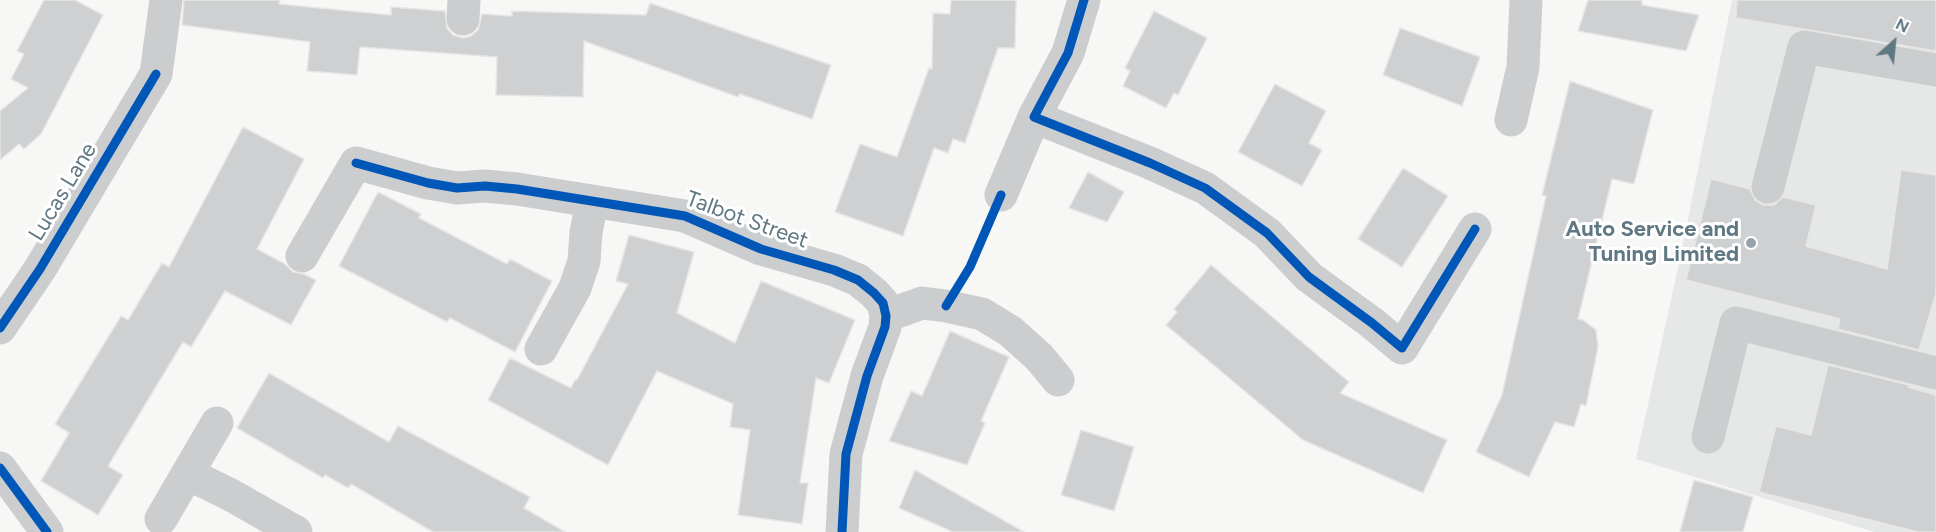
<!DOCTYPE html>
<style>
body{margin:0}
#map{position:relative;width:1936px;height:532px;overflow:hidden;background:#f7f7f6;font-family:Figtree,sans-serif}
canvas{display:block}
.north{position:absolute;left:1864px;top:12px;width:60px;height:60px;-webkit-text-stroke:4px #fff;paint-order:stroke;rotate:27deg;font-size:16px;font-weight:700;line-height:24px;text-align:center;color:#607883}
.north::after{content:'';display:block;margin:auto;width:21px;height:27px;background:#607883;clip-path:polygon(50% 0,100% 100%,50% 72%,0 100%)}
</style>
<div id="map">
<canvas width="1936" height="532"></canvas>
<div class="north">N</div>
</div>
<script>
const ctx = document.querySelector('canvas').getContext('2d');
ctx.lineJoin = 'round';
function fill(path, color) { ctx.fillStyle = color; ctx.fill(path, 'evenodd'); }
const shape = rows => new Path2D(rows.map(r => 'M' + r).join(''));
function stroke(path, color, width, dash) { ctx.strokeStyle = color; ctx.lineWidth = width; ctx.lineCap = dash ? 'butt' : 'round'; ctx.setLineDash(dash || []); ctx.stroke(path); }
function write(font, color, halo, rows, align = 'center') {
  ctx.font = font + ' Figtree,sans-serif'; ctx.lineWidth = 6; ctx.setLineDash([]); ctx.textBaseline = 'middle'; ctx.strokeStyle = halo; ctx.fillStyle = color; for (const [text, x, y, turn = 0] of rows) {
    ctx.save(); ctx.translate(x, y); ctx.rotate((+turn || 0) * Math.PI / 180); ctx.textAlign = isNaN(turn) ? turn : align; if (halo) ctx.strokeText(text, 0, 0); ctx.fillText(text, 0, 0); ctx.restore();
  }
}
const built = shape([
 [1732,0,1936,0,1936,532,1874,532,1636,459,1681,254]
]);
const building = shape([
 [44,0,75,0,103,15,41,134,24,149,19,144,0,160,0,111,28,88,11,79,24,54,17,51,44,0],
 [184,0,280,0,279,4,391,15,391,7,445,11,447,28,453,35,463,38,471,36,478,30,482,14,512,16,512,11,646,15,650,3,831,65,812,119,740,94,738,97,584,41,583,97,496,95,497,57,360,47,357,75,307,71,310,42,182,25,184,0],
 [951,0,1016,0,1015,48,998,48,965,143,953,139,948,153,934,148,903,236,835,212,860,144,897,157,929,68,932,69,933,13,950,14,951,0],
 [1588,0,1642,0,1642,5,1699,15,1686,51,1578,31,1588,0],
 [1737,0,1936,0,1936,51,1736,18,1737,0],
 [1154,11,1207,38,1178,95,1174,93,1166,108,1123,86,1130,71,1125,68,1154,11],
 [1400,28,1480,57,1462,106,1383,75,1400,28],
 [1570,81,1653,110,1634,184,1612,179,1578,319,1583,320,1596,330,1598,347,1586,406,1581,404,1574,427,1555,422,1529,477,1476,452,1502,395,1546,196,1542,195,1570,81],
 [1275,84,1326,111,1309,143,1322,150,1302,186,1238,152,1275,84],
 [243,127,304,159,257,249,285,264,293,272,304,274,316,280,291,325,225,291,191,347,183,342,108,466,123,475,98,515,41,481,69,433,55,424,121,316,128,320,162,263,169,267,243,127],
 [1403,168,1448,196,1402,267,1358,239,1403,168],
 [1901,170,1936,175,1936,294,1919,350,1838,329,1840,319,1686,280,1711,179,1750,189,1755,200,1763,205,1774,205,1783,197,1816,205,1806,246,1887,269,1901,170],
 [1088,172,1124,192,1107,222,1069,208,1088,172],
 [378,192,421,214,419,218,507,264,510,259,552,281,515,352,450,318,447,322,339,266,378,192],
 [629,235,694,252,677,313,735,343,761,281,855,320,829,383,816,378,800,483,808,483,802,524,738,515,750,430,730,427,733,404,657,371,608,465,488,400,510,358,571,388,575,380,577,380,628,284,616,281,629,235],
 [1211,265,1349,382,1340,393,1447,440,1423,493,1303,440,1166,325,1177,312,1174,309,1211,265],
 [950,331,1009,357,981,421,985,423,967,465,889,441,911,391,922,396,950,331],
 [1828,365,1909,385,1908,387,1936,395,1936,532,1918,532,1759,492,1776,426,1811,435,1828,365],
 [269,373,389,442,398,426,530,497,524,508,565,532,433,532,351,484,348,488,325,475,323,478,237,428,269,373],
 [1081,430,1134,447,1114,511,1061,495,1081,430],
 [915,470,1024,532,953,532,899,508,915,470],
 [1694,480,1753,497,1743,532,1680,532,1694,480]
]);
const minor = shape([
 [1084,0,1068,53,1034,117,1150,163,1205,188,1267,233,1309,277,1372,323,1402,348,1475,229],
 [463,19,464,0],
 [1511,120,1523,67,1526,0],
 [1768,187,1804,47,1936,70],
 [1001,195,1034,117],
 [302,256,356,163,428,183,457,188,485,186,517,189,685,216,761,249,834,270,858,280,874,293,883,303,886,316,885,327,867,376,846,454,842,532],
 [886,316,922,303,946,306,982,314,1010,331,1039,357,1058,380],
 [0,328,40,269,156,74,166,0],
 [541,349,575,288,584,261,586,232,592,203],
 [1708,437,1736,323,1936,373],
 [0,468,47,532],
 [188,474,231,495,296,532],
 [161,519,217,423]
]);
const cycleway = shape([
 [1084,0,1068,53,1034,117,1150,163,1205,188,1267,233,1309,277,1372,323,1402,348,1475,229],
 [356,163,428,183,457,188,485,186,517,189,685,216,761,249,834,270,858,280,874,293,883,303,886,316,885,327,867,376,846,454,842,532],
 [946,306,970,267,1001,195],
 [0,328,40,269,156,74],
 [0,468,47,532]
]);
const markers = [
 [1751,243,6,"#95a4ab"]
];
const streetNames = [
 ["Lucas Lane",63,192,-59],
 ["Talbot Street",747,220,20]
];
const poiNames = [
 ["Auto Service and",1739,230],
 ["Tuning Limited",1739,255]
];
fill(built, '#e5e8e7');
fill(building, '#ced0d1');
stroke(building, '#e6e6e6', 1.5);
stroke(minor, '#cbcdce', 33);
stroke(cycleway, '#0057b8', 9);
for (const [x, y, r, color] of markers) { const dot = new Path2D(); dot.arc(x, y, r, 0, 2 * Math.PI); ctx.fillStyle = color; ctx.fill(dot); stroke(dot, '#fff', 2); }
write('22px', '#607883', '#fff', streetNames);
write('bold 22px', '#607883', '#fff', poiNames, 'right');
</script>
